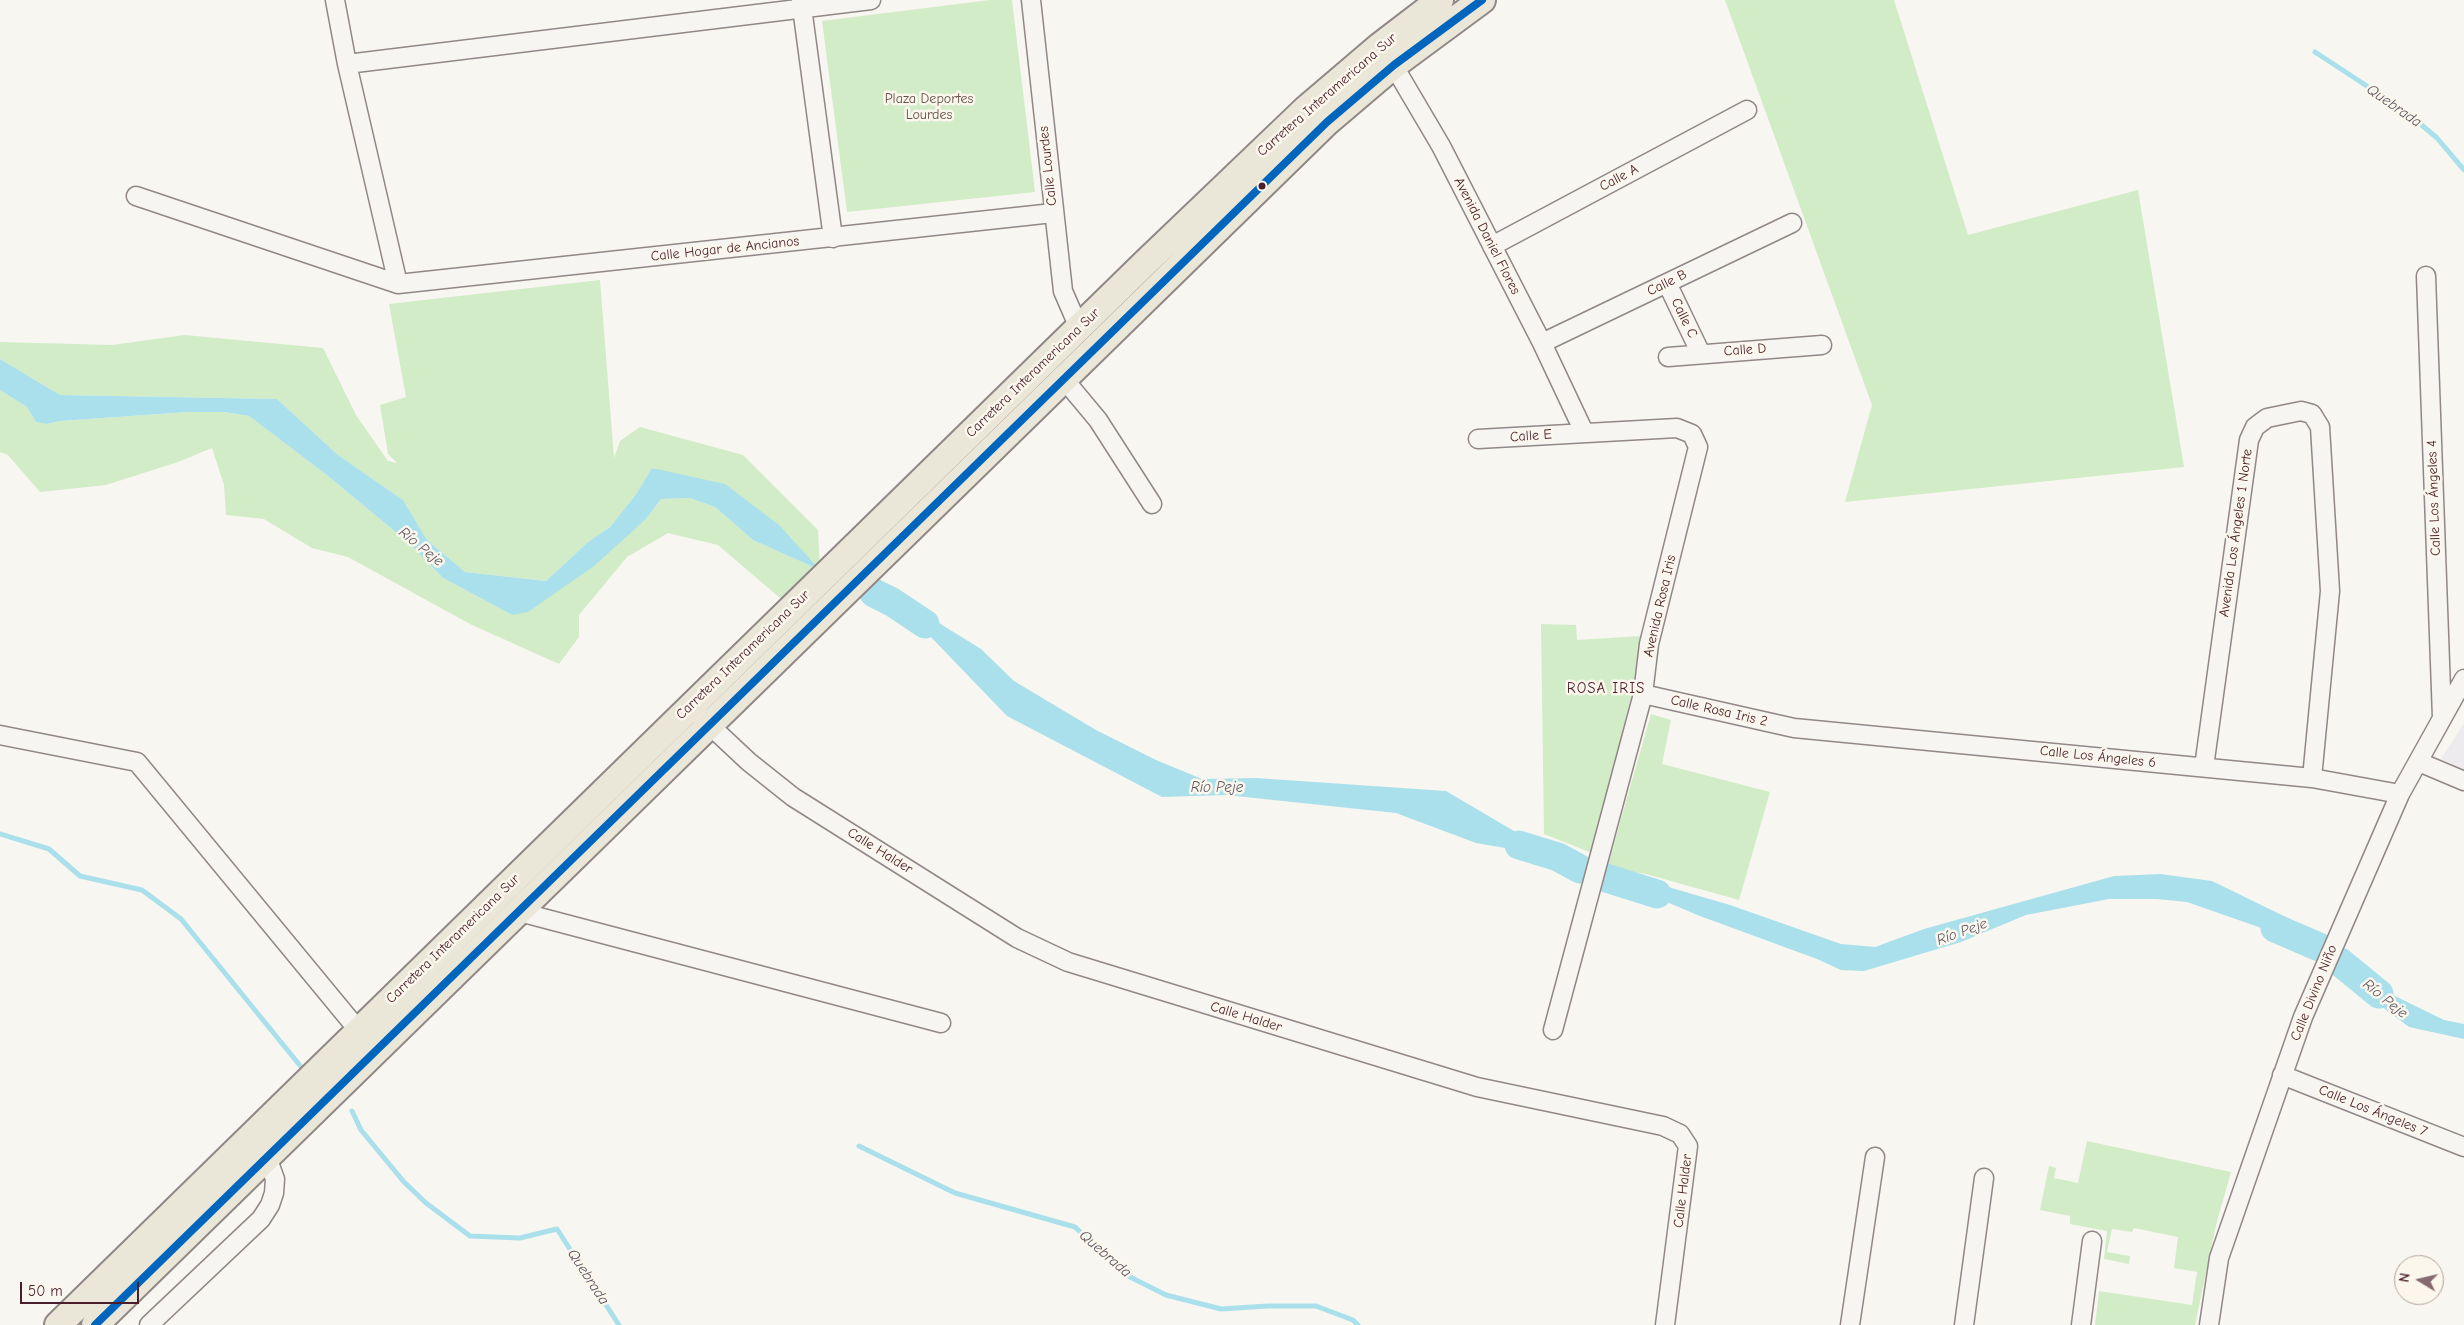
<!DOCTYPE html>
<meta charset="utf-8">
<style>
body{margin:0}
#map{position:relative;width:2464px;height:1325px;overflow:hidden;background:#f8f6f0;font-family:"Comic Neue",sans-serif}
canvas{display:block}
.north{position:absolute;left:2394px;top:1255px;width:50px;height:50px;box-sizing:border-box;background:#fbf7ec;border:1px solid #b4a19f;border-radius:50%;rotate:279deg;font-size:14px;font-weight:700;line-height:20px;text-align:center;color:#4a1f2b}
.north::after{content:'';display:block;margin:auto;width:18px;height:22px;background:#876a70;clip-path:polygon(50% 0,100% 100%,50% 72%,0 100%)}
.scale{position:absolute;left:20px;top:1282px;width:119px;height:22px;box-sizing:border-box;border:2px solid #4a1f2b;border-top:0;padding-left:6px;font-size:15px;line-height:18px;white-space:nowrap;color:#4a1f2b;-webkit-text-stroke:4px #fbf7ec;paint-order:stroke}
</style>
<div id="map">
<canvas width="2464" height="1325"></canvas>
<div class="north">N</div>
<div class="scale">50 m</div>
</div>
<script>
const ctx = document.querySelector('canvas').getContext('2d');
ctx.lineJoin = 'round';
function fill(path, color) { ctx.fillStyle = color; ctx.fill(path, 'evenodd'); }
const shape = rows => new Path2D(rows.map(r => 'M' + r).join(''));
function stroke(path, color, width, dash) { ctx.strokeStyle = color; ctx.lineWidth = width; ctx.lineCap = dash ? 'butt' : 'round'; ctx.setLineDash(dash || []); ctx.stroke(path); }
function write(font, color, halo, rows, align = 'center') {
  ctx.font = font + ' "Comic Neue",sans-serif'; ctx.lineWidth = 5; ctx.setLineDash([]); ctx.textBaseline = 'middle'; ctx.strokeStyle = halo; ctx.fillStyle = color; for (const [text, x, y, turn = 0] of rows) {
    ctx.save(); ctx.translate(x, y); ctx.rotate((+turn || 0) * Math.PI / 180); ctx.textAlign = isNaN(turn) ? turn : align; if (halo) ctx.strokeText(text, 0, 0); ctx.fillText(text, 0, 0); ctx.restore();
  }
}
const built = shape([
 [2464,723,2464,770,2441,759]
]);
const green = shape([
 [990,0,1012,0,1035,192,847,212,822,21],
 [1725,0,1894,0,1968,235,2138,190,2184,467,1845,502,1872,405],
 [600,280,614,458,620,441,640,427,743,455,818,530,820,570,801,589,780,598,718,545,668,533,627,557,579,615,579,637,559,664,470,624,348,557,312,548,264,519,226,515,224,485,212,448,178,462,106,485,40,492,8,455,0,452,0,390,27,407,36,422,47,424,60,421,188,412,224,412,249,416,328,476,410,544,443,578,512,615,646,519,661,499,690,498,715,507,753,540,818,569,653,468,637,493,610,527,588,542,546,581,465,572,427,540,403,500,338,455,277,399,60,395,0,359,0,342,112,345,185,335,323,348,356,415,388,461,397,463,388,454,380,405,406,397,389,304],
 [1541,624,1576,625,1577,640,1641,636,1633,689,1592,853,1544,834],
 [1651,714,1671,720,1662,764,1770,792,1739,900,1646,874,1607,868],
 [2087,1141,2231,1172,2216,1225,2195,1325,2095,1325,2099,1291,2192,1305,2197,1272,2174,1268,2178,1237,2134,1228,2132,1232,2112,1229,2107,1252,2130,1256,2129,1264,2104,1259,2107,1231,2070,1224,2070,1216,2040,1210,2049,1166,2056,1168,2054,1178,2078,1183]
]);
const water = shape([
 [0,359,60,395,277,399,338,455,403,500,427,540,465,572,546,581,588,542,610,527,637,493,652,468,725,484,779,525,820,570,753,540,715,507,690,498,661,499,646,519,594,566,528,612,512,615,443,578,410,544,328,476,249,416,224,412,188,412,60,421,47,424,36,422,27,407,0,390],
 [892,602,913,607,981,649,1014,681,1096,730,1156,760,1202,779,1256,778,1446,791,1558,857,1476,843,1396,813,1226,795,1162,797,1007,716,927,633,900,621],
 [2160,874,2212,881,2294,921,2311,941,2290,938,2187,902,2156,899,2109,899,2026,915,1961,942,1864,971,1841,970,1817,959,1700,916,1619,882,1651,882,1730,905,1841,944,1875,947,1924,929,2114,876],
 [2348,969,2399,998,2444,1020,2464,1024,2464,1039,2409,1027,2373,1000]
]);
const stream = shape([
 [2315,52,2405,111,2437,138,2464,170],
 [0,834,49,849,80,876,142,890,181,919,302,1068],
 [352,1111,361,1130,404,1182,426,1203,470,1236,520,1238,557,1229,619,1325],
 [859,1146,955,1193,1075,1227,1126,1275,1166,1295,1221,1309,1268,1306,1316,1306,1353,1320,1358,1325]
]);
const river = shape([
 [874,593,892,602,925,624],
 [1519,845,1558,857,1580,869],
 [1606,878,1657,894],
 [2275,928,2319,947],
 [2340,962,2379,994]
]);
const minor = shape([
 [335,0,347,64,398,284],
 [801,0,833,238],
 [1031,0,1063,291,1079,328],
 [1388,56,1441,146,1542,343,1584,432],
 [347,64,871,0],
 [136,196,398,284,1053,213],
 [1492,246,1747,110],
 [2426,276,2442,718],
 [1667,283,1701,354],
 [1542,343,1792,223],
 [1668,357,1822,345],
 [1063,378,1098,420,1152,504],
 [1478,439,1677,428,1692,434,1698,447,1649,644,1643,694,1553,1030],
 [1643,694,1794,728,2312,778,2400,794],
 [703,719,749,762,793,797,1017,938,1068,962,1477,1087,1663,1126,1680,1134,1688,1146,1665,1325],
 [0,735,137,762,359,1031],
 [2419,762,2464,781],
 [2204,767,2249,440,2255,427,2267,418,2301,411,2312,414,2320,427,2330,591,2312,778],
 [516,911,941,1023],
 [2282,1075,2464,1147],
 [149,1325,261,1219,270,1205,274,1193,275,1179,267,1157],
 [1850,1325,1875,1157],
 [1964,1325,1984,1178],
 [2081,1325,2092,1241],
 [2209,1325,2219,1258,2303,1017,2400,794,2464,679]
]);
const highway = shape([
 [58,1325,1145,263,1305,110,1380,46,1440,0],
 [95,1325,1327,122,1394,65,1482,0]
]);
const bus1 = shape([
 [95,1325,1327,122,1394,65,1482,0]
]);
const markers = [
 [1262,186,4.5,"#4a1f2b"]
];
const streetNames = [
 ["Carretera Interamericana Sur",1327,95,-41],
 ["Calle Lourdes",1048,166,-96],
 ["Calle A",1619,178,-28],
 ["Avenida Daniel Flores",1487,236,63],
 ["Calle Hogar de Ancianos",725,249,-6],
 ["Calle B",1667,283,-26],
 ["Calle C",1684,318,64],
 ["Calle D",1745,350,-4],
 ["Carretera Interamericana Sur",1033,373,-44],
 ["Calle E",1531,436,-4],
 ["Calle Los Ángeles 4",2434,498,-92],
 ["Avenida Los Ángeles 1 Norte",2236,533,-82],
 ["Avenida Rosa Iris",1660,606,-77],
 ["Carretera Interamericana Sur",743,655,-44],
 ["Calle Rosa Iris 2",1719,711,13],
 ["Calle Los Ángeles 6",2098,757,6],
 ["Calle Halder",880,851,32],
 ["Carretera Interamericana Sur",453,939,-44],
 ["Calle Divino Niño",2314,993,-68],
 ["Calle Halder",1246,1017,17],
 ["Calle Los Ángeles 7",2373,1111,22],
 ["Calle Halder",1683,1191,-83]
];
const parkNames = [
 ["Plaza Deportes",929,99],
 ["Lourdes",929,115]
];
const waterNames = [
 ["Quebrada",2394,106,35],
 ["Río Peje",421,547,39],
 ["Río Peje",1217,788],
 ["Río Peje",1962,932,-20],
 ["Río Peje",2385,999,39],
 ["Quebrada",1105,1254,41],
 ["Quebrada",588,1277,57]
];
const neighbourhoodNames = [
 ["ROSA IRIS",1606,689]
];
fill(built, '#edebed');
fill(green, '#d1ecc7');
fill(water, '#aae0eb');
stroke(stream, '#aae0eb', 5);
stroke(river, '#aae0eb', 29);
stroke(minor, '#918787', 21);
stroke(highway, '#918787', 30);
stroke(minor, '#f6f5f1', 18);
stroke(highway, '#eae7d8', 26);
stroke(bus1, '#0065bd', 8);
for (const [x, y, r, color] of markers) { const dot = new Path2D(); dot.arc(x, y, r, 0, 2 * Math.PI); ctx.fillStyle = color; ctx.fill(dot); stroke(dot, '#fbf7ec', 2); }
write('14px', '#4a1f2b', '#fbf7ec', streetNames);
write('14px', '#64504a', '#fbf7ec', parkNames);
write('italic 15px', '#5d5664', '#fbf7ec', waterNames);
ctx.letterSpacing = '1px';
write('15px', '#4a1f2b', '#fbf7ec', neighbourhoodNames);
ctx.letterSpacing = '0px';
</script>
